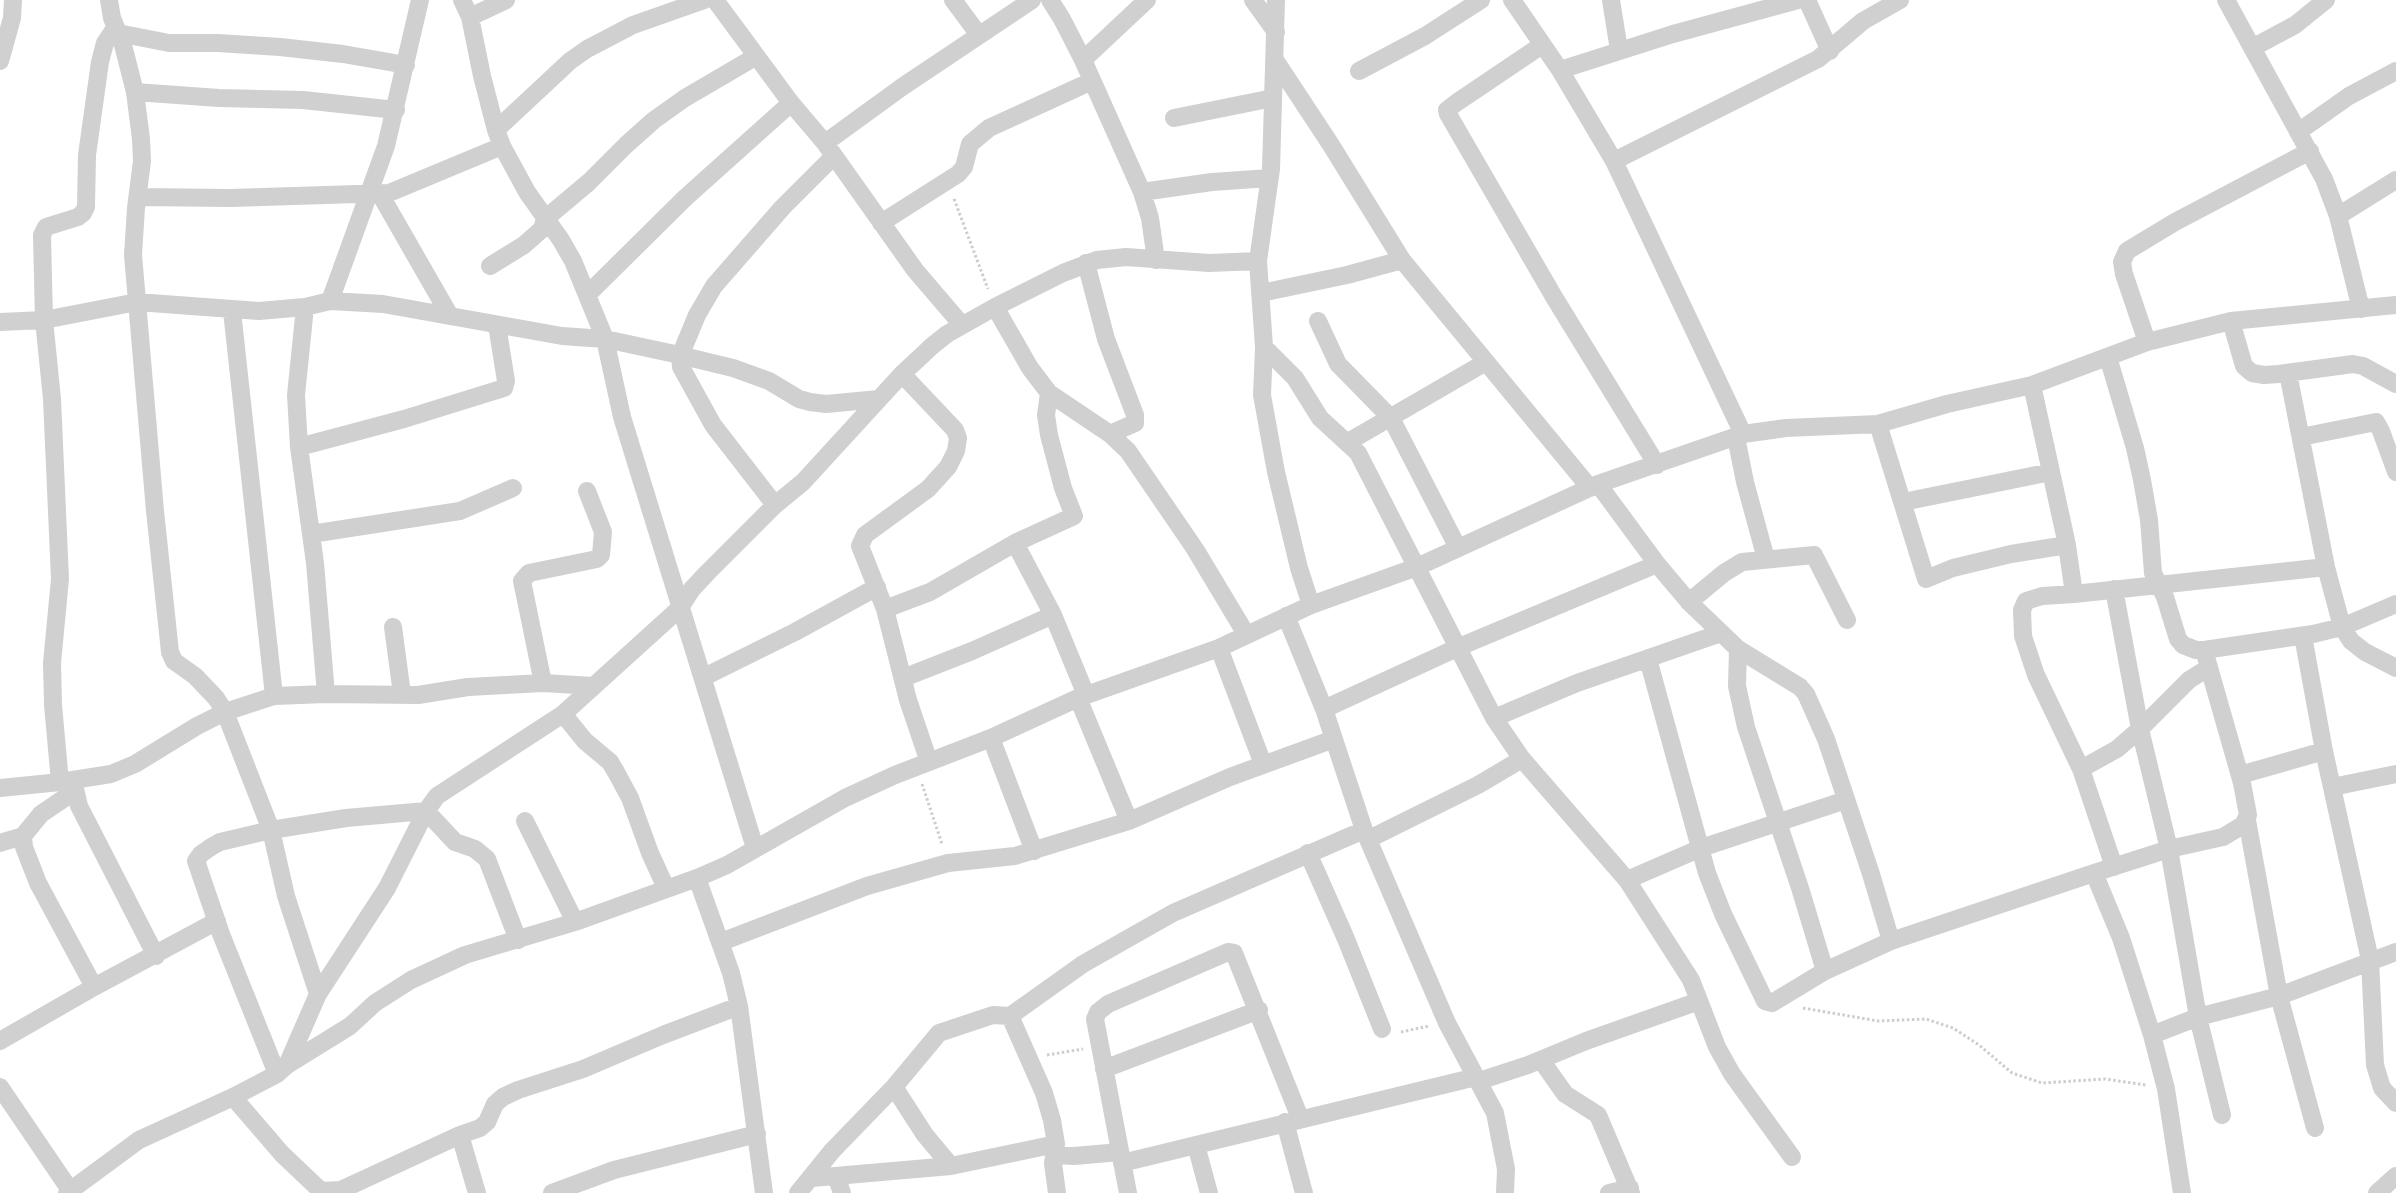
<!DOCTYPE html>
<style>
body{margin:0}
canvas{display:block;background:#fff}
</style>
<canvas width="2396" height="1193"></canvas>
<script>
const ctx = document.querySelector('canvas').getContext('2d');
ctx.lineJoin = 'round';
const shape = rows => new Path2D(rows.map(r => 'M' + r).join(''));
function stroke(path, color, width, dash) { ctx.strokeStyle = color; ctx.lineWidth = width; ctx.lineCap = dash ? 'butt' : 'round'; ctx.setLineDash(dash || []); ctx.stroke(path); }
const path = shape([
 [954,199,988,289],
 [922,784,942,844],
 [1803,1008,1878,1021,1926,1019,1953,1028,1979,1045,2012,1073,2042,1083,2105,1079,2146,1085],
 [1401,1032,1429,1026],
 [1047,1055,1083,1049]
]);
const street = shape([
 [109,0,112,18,123,45,135,92,141,139,142,161,136,208,133,255,155,511,170,652,174,661,195,676,216,698,225,712,271,830,286,896,318,994],
 [462,0,470,17,482,76,496,130,502,146,527,192,561,240,573,261,605,339,622,417,755,848],
 [715,0,791,103,825,143,915,270,962,325],
 [953,0,979,35],
 [1050,0,1062,19,1083,60,1142,192,1150,218,1156,260],
 [1253,0,1276,32],
 [1276,0,1271,169,1258,261,1264,347,1262,395,1276,472,1299,568,1311,605],
 [1512,0,1560,70,1614,161,1743,434],
 [1611,0,1619,50],
 [1807,0,1830,51],
 [2226,0,2324,179,2338,216,2361,309],
 [470,17,506,0],
 [118,33,169,43,218,43,280,47,343,54,406,65],
 [1542,45,1456,103,1447,110,1448,114,1554,297,1657,465],
 [2252,48,2295,25,2326,0],
 [1083,60,1147,0],
 [1275,60,1331,145,1402,260,1590,488],
 [0,61,12,18,13,0],
 [1560,70,1673,34,1798,0],
 [1359,71,1425,36,1481,0],
 [135,92,219,98,303,100,396,110],
 [1174,118,1273,98],
 [496,130,570,61,587,49,633,25,704,0],
 [2298,132,2349,96,2396,71],
 [825,143,902,87,1032,0],
 [1614,161,1818,59,1863,21,1900,0],
 [1142,192,1212,182,1270,178],
 [380,194,450,316],
 [138,197,231,198,389,193,502,146],
 [2338,216,2396,180],
 [881,223,958,174,964,167,970,144,989,128,1092,81],
 [1086,263,1106,339,1135,415,1135,423,1110,434],
 [490,266,524,245,542,229,545,219,589,182,626,145,654,120,685,98,755,57],
 [1261,293,1347,275,1402,260],
 [588,294,685,198,791,103],
 [330,301,386,146,420,0],
 [305,307,296,395,299,447,315,563,326,694],
 [995,307,1030,368,1049,393,1110,434,1128,451,1195,549,1246,634],
 [232,311,274,696],
 [1318,321,1338,364,1391,418,1458,548],
 [2231,321,2244,366,2252,373,2264,375,2279,374,2353,364,2363,366,2396,384],
 [0,322,44,320,137,302,259,311,305,307,330,301,383,304,562,336,605,339,675,354,733,368,769,381,799,399,810,402,826,404,879,399],
 [2147,342,2124,274,2122,262,2127,251,2175,222,2310,151],
 [1264,347,1295,378,1320,418,1358,453,1494,718,1522,759,1627,880,1691,980,1717,1047,1732,1074,1792,1157],
 [2108,357,2135,448,2142,480,2149,520,2153,573,2165,597,2178,639,2183,645,2196,650,2204,650,2313,634,2342,627,2396,604],
 [2288,373,2326,567,2342,627,2351,641,2365,652,2396,668],
 [902,374,955,430,958,438,956,451,948,467,928,489,865,535,860,546,885,609,908,700,929,762],
 [2032,385,2067,545,2074,594,2326,567],
 [1878,424,1926,579,1953,568,2011,554,2067,545],
 [1736,437,1745,482,1766,559],
 [2301,437,2376,422,2381,431,2396,472],
 [1348,442,1486,362],
 [299,447,404,419,504,388,506,381,497,325],
 [1598,484,1657,564,1689,602,1738,649,1800,687,1806,694,1826,739,1871,874,1891,941,2094,873,2169,849,2223,837,2243,825,2248,815,2242,783,2204,650],
 [1903,502,2051,472],
 [775,505,713,425,681,367,680,356,697,315,714,286,782,208,834,156],
 [311,534,460,511,513,488],
 [1015,543,1053,615,1086,695],
 [2114,589,2140,729,2169,849,2198,1017,2222,1115],
 [2074,594,2042,596,2026,601,2022,610,2023,636,2036,675,2081,769,2114,867],
 [1689,602,1724,573,1742,562,1814,555,1847,620],
 [885,609,930,592,1015,543,1074,516,1063,488,1049,435,1046,415,1049,393],
 [1286,616,1324,709,1364,830,1447,1023,1495,1113,1506,1169,1505,1193],
 [393,627,402,694],
 [2303,636,2324,751,2370,960,2375,1065,2382,1088,2396,1103],
 [1219,648,1263,764],
 [1738,649,1737,686,1746,727,1800,888,1825,971],
 [1648,659,1707,873,1723,914,1765,1001,1772,1003,1825,971,1891,941],
 [704,677,795,632,877,587],
 [903,678,972,651,1053,615],
 [543,683,522,581,529,573,597,559,601,555,603,532,587,491],
 [1078,698,1129,821],
 [1324,709,1459,647,1657,564],
 [563,714,585,741,610,762,616,772,630,798,650,853,666,888],
 [1494,718,1577,683,1721,633],
 [991,738,1034,851],
 [2081,769,2117,749,2140,729,2189,680,2208,668],
 [2240,775,2324,751],
 [73,780,79,806,156,956],
 [60,782,53,705,52,663,60,579,52,399,44,320,42,235,46,227,78,217,83,213,86,207,87,155,100,62,105,43,115,28],
 [2332,787,2396,774],
 [0,788,60,782,111,774,135,764,197,726,225,712,274,696,326,694,418,695,468,687,543,683,593,686],
 [2247,820,2279,996,2315,1128],
 [525,821,575,922],
 [23,836,41,814,75,791],
 [1369,839,1478,785,1522,759],
 [0,843,23,836,24,847,38,883,94,987],
 [1308,853,1346,939,1382,1029],
 [2094,873,2121,938,2152,1035,2166,1089,2182,1193],
 [697,878,731,973,739,1006,764,1193],
 [1627,880,1701,848,1846,800],
 [721,942,867,886,948,863,1015,856,1129,821,1230,777,1334,739],
 [1010,1016,1044,1093,1052,1120,1056,1144,1053,1163,1057,1193],
 [2152,1035,2198,1017,2279,996,2396,952],
 [0,1041,94,987,217,921],
 [1541,1060,1565,1094,1598,1115,1631,1193],
 [287,1065,318,994,387,888,426,811,437,796,563,714,680,608,692,589,708,572,775,505,803,482,902,374,932,346,947,334,995,307,1063,273,1097,260,1126,257,1209,263,1258,261],
 [1104,1069,1259,1010],
 [277,1074,221,934,196,861,201,854,211,847,220,842,271,830,346,818,426,811,455,842,475,849,487,859,518,940],
 [1479,1081,1528,1065,1586,1041,1699,1001],
 [0,1087,70,1190],
 [894,1087,925,1135,951,1166],
 [233,1097,282,1154,321,1191,341,1190,460,1135,477,1193],
 [1285,1122,1304,1193],
 [460,1135,480,1128,487,1122,495,1104,503,1097,518,1090,583,1069,663,1035,739,1006],
 [1196,1145,1209,1193],
 [1054,1155,1074,1156,1120,1152],
 [1122,1163,1476,1077],
 [836,1176,842,1193],
 [812,1178,951,1166,1056,1144],
 [67,1193,139,1140,233,1097,277,1074,287,1065,350,1026,375,1003,411,980,465,955,575,922,697,878,727,865,845,798,895,775,991,738,1078,698,1219,648,1311,605,1417,567,1598,484,1743,434,1786,428,1878,424,1947,404,2032,385,2147,342,2231,321,2396,305],
 [552,1193,614,1170,757,1134],
 [798,1193,832,1151,894,1087,939,1033,993,1015,1010,1016,1083,964,1173,913,1364,830],
 [1128,1193,1095,1019,1098,1012,1108,1004,1228,952,1234,953,1300,1118],
 [1609,1193,1630,1188],
 [2377,1193,2396,1176]
]);
stroke(path, '#cdcdcd', 3, [2.5, 2.5]);
stroke(street, '#d0d0d0', 18);
</script>
